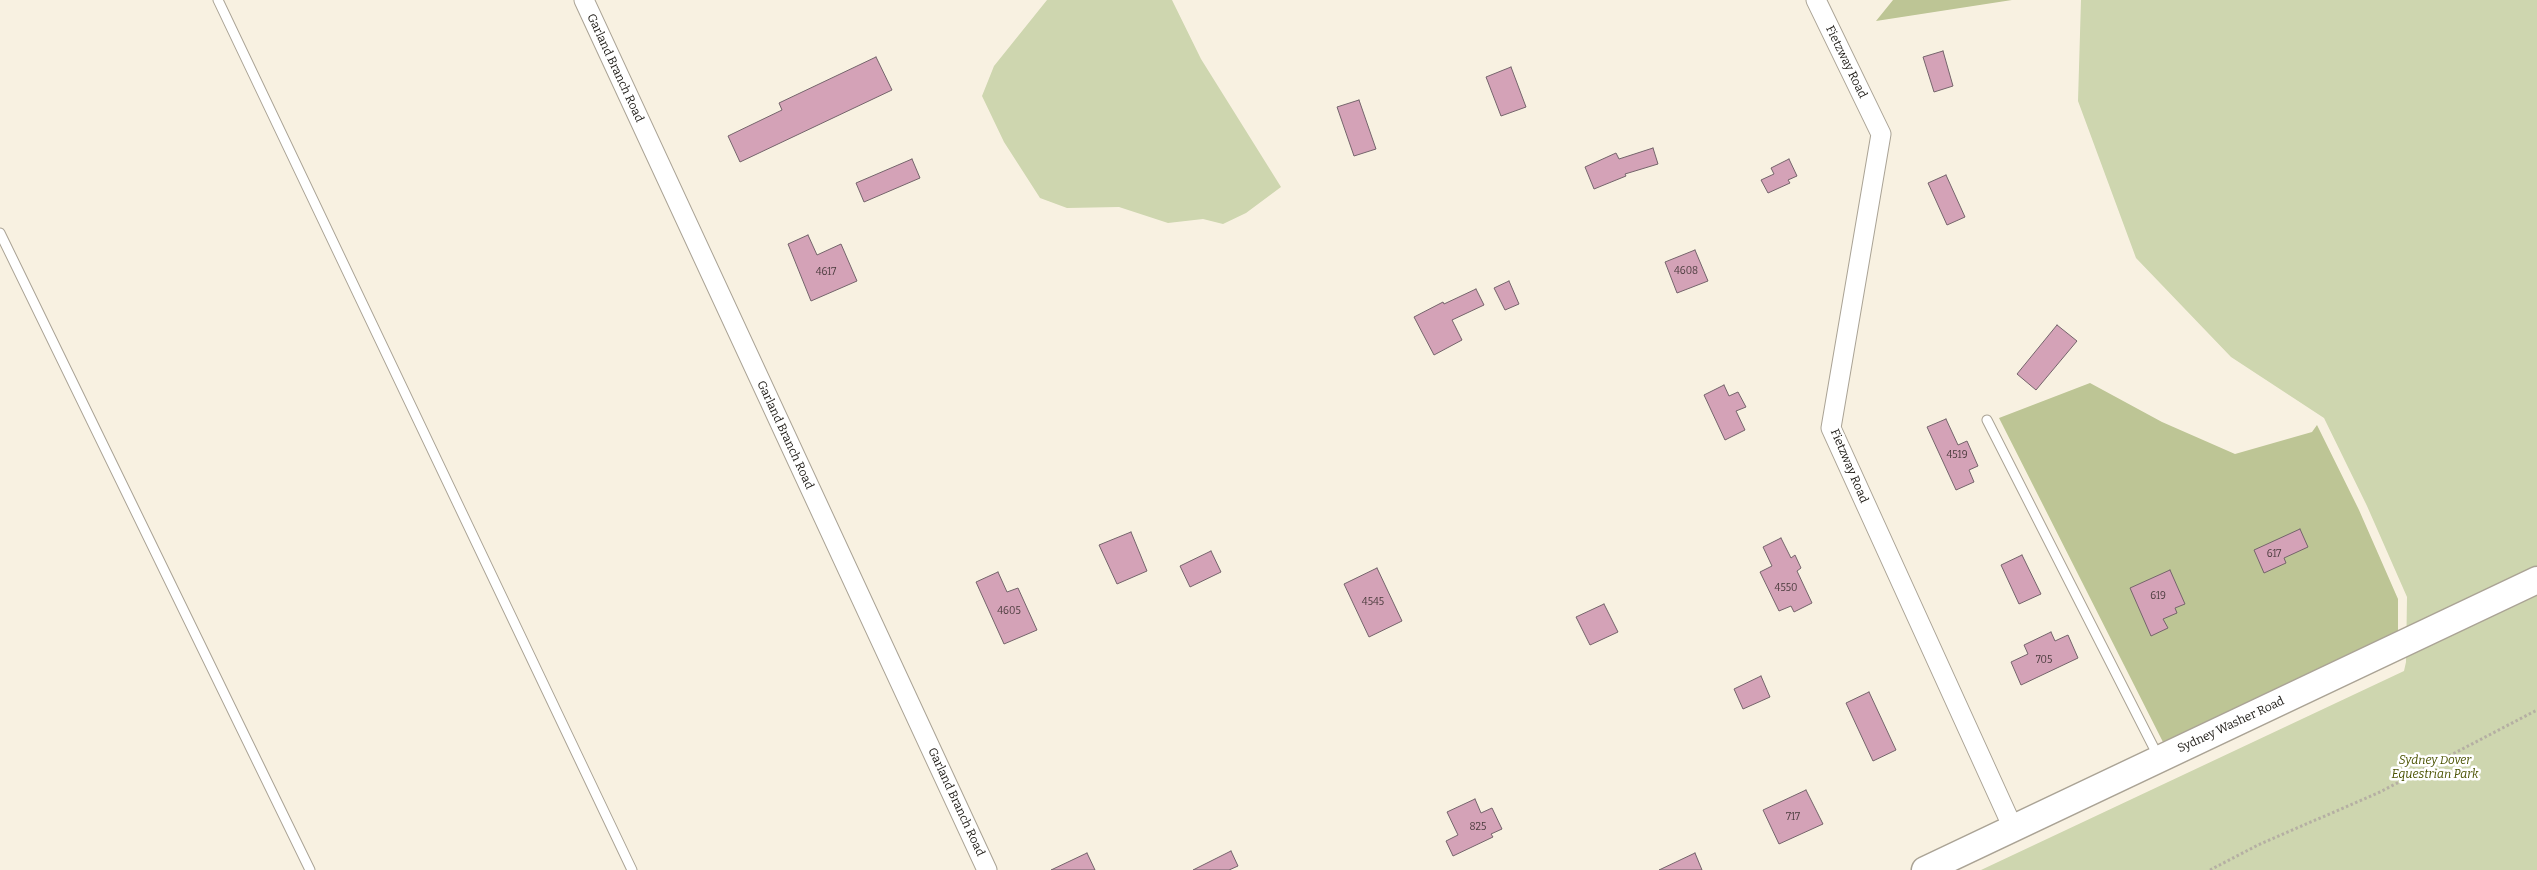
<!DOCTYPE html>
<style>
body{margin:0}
canvas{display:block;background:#f8f1e1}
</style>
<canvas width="2537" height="870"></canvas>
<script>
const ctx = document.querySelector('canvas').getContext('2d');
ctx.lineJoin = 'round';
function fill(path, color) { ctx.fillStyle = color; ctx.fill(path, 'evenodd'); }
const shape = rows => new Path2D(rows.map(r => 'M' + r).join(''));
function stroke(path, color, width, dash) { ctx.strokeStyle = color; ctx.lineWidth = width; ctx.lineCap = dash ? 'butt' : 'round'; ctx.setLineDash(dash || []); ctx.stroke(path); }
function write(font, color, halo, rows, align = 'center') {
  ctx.font = font + ' Bitter,serif'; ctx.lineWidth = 5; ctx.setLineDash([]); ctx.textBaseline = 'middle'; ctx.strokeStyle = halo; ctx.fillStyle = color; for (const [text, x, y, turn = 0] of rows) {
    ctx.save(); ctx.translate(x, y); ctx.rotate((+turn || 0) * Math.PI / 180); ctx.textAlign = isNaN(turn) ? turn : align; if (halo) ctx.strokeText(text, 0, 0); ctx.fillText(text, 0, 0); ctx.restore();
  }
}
const green = shape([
 [1047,0,1172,0,1201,59,1281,187,1246,213,1223,224,1203,219,1168,223,1119,207,1067,208,1040,198,1004,142,982,96,994,66],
 [2081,0,2537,0,2537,870,1981,870,2404,671,2406,662,2407,597,2367,506,2324,418,2231,357,2136,258,2078,101]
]);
const forest = shape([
 [1893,0,2012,0,1876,21],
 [2090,383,2162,422,2235,454,2312,432,2317,425,2359,510,2398,599,2398,636,2165,746,1999,418]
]);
const building = shape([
 [1943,51,1953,86,1934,92,1923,57,1943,51],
 [876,57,892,90,740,162,728,136,782,110,779,103,876,57],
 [1511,67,1526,107,1501,116,1486,77,1511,67],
 [1359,100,1376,149,1354,156,1337,107,1359,100],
 [1653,148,1658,164,1625,174,1626,176,1594,189,1585,167,1616,153,1619,159,1653,148],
 [912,159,920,178,864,202,856,183,912,159],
 [1789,159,1797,176,1788,180,1790,183,1768,193,1761,180,1774,174,1771,168,1789,159],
 [1946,175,1965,217,1947,225,1928,183,1946,175],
 [808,235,817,255,841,244,857,281,811,301,788,244,808,235],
 [1695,250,1708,281,1677,293,1665,262,1695,250],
 [1509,281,1519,304,1505,310,1494,288,1509,281],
 [1476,289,1484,305,1452,320,1462,340,1434,355,1414,317,1443,302,1444,304,1476,289],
 [2057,325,2077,341,2036,390,2017,374,2057,325],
 [1724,385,1729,396,1738,392,1746,407,1736,411,1745,430,1725,440,1704,395,1724,385],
 [1946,419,1958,445,1967,441,1978,466,1969,470,1974,482,1956,490,1927,427,1946,419],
 [2300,529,2308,547,2284,558,2286,563,2264,573,2254,550,2300,529],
 [1131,532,1147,571,1117,584,1099,545,1131,532],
 [1781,538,1791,558,1795,555,1801,568,1797,571,1812,603,1794,612,1791,606,1779,611,1760,572,1772,566,1763,547,1781,538],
 [1211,551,1221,572,1190,587,1180,566,1211,551],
 [2022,555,2041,594,2019,604,2001,565,2022,555],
 [1377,568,1402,621,1369,637,1344,584,1377,568],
 [2170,570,2185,604,2175,608,2177,613,2163,619,2168,628,2151,636,2130,588,2170,570],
 [998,572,1007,592,1018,588,1037,630,1004,644,976,582,998,572],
 [1604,604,1618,632,1590,645,1576,617,1604,604],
 [2051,632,2055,641,2068,635,2078,658,2021,685,2011,662,2028,654,2024,645,2051,632],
 [1761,676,1770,697,1743,709,1734,689,1761,676],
 [1869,692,1896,750,1873,761,1846,703,1869,692],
 [1806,790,1823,824,1779,844,1763,810,1806,790],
 [1475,799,1481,813,1492,808,1502,829,1491,834,1493,837,1453,856,1446,841,1458,835,1447,812,1475,799],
 [1231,851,1238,866,1229,870,1193,870,1231,851],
 [1087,853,1095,870,1051,870,1087,853],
 [1695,853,1702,870,1659,870,1695,853]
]);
const path = shape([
 [2210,870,2258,845,2380,792,2537,710]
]);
const lane = shape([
 [218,0,632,870],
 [0,233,310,870],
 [1987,420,2158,756]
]);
const street = shape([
 [584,0,987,870],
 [1816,0,1881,134,1831,428,2013,828]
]);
const secondary = shape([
 [1925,870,2537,580]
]);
const numberNames = [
 ["4608",1686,271],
 ["4617",826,272],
 ["4519",1957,455],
 ["617",2274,554],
 ["4550",1786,588],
 ["619",2158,596],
 ["4545",1373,602],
 ["4605",1009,611],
 ["705",2044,660],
 ["717",1793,817],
 ["825",1478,827]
];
const streetNames = [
 ["Fietzway Road",1846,62,64],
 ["Garland Branch Road",615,68,65],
 ["Garland Branch Road",785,435,65],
 ["Fietzway Road",1849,466,67],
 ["Sydney Washer Road",2231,725,-25],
 ["Garland Branch Road",956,802,65]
];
const parkNames = [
 ["Sydney Dover",2435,761],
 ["Equestrian Park",2435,775]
];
fill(green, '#ced6af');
fill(forest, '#bdc595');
fill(building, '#d4a2b7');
stroke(building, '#74646b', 1);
stroke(lane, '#aaa395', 11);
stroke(street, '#aaa395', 21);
stroke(secondary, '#aaa395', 29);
stroke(path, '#b5afa3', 3, [2.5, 2.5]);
stroke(lane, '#fff', 9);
stroke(street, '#fff', 19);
stroke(secondary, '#fff', 26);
write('10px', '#4a3b3d', null, numberNames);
write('12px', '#1c1914', '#fff', streetNames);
write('italic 12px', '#4a5200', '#fff', parkNames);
</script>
